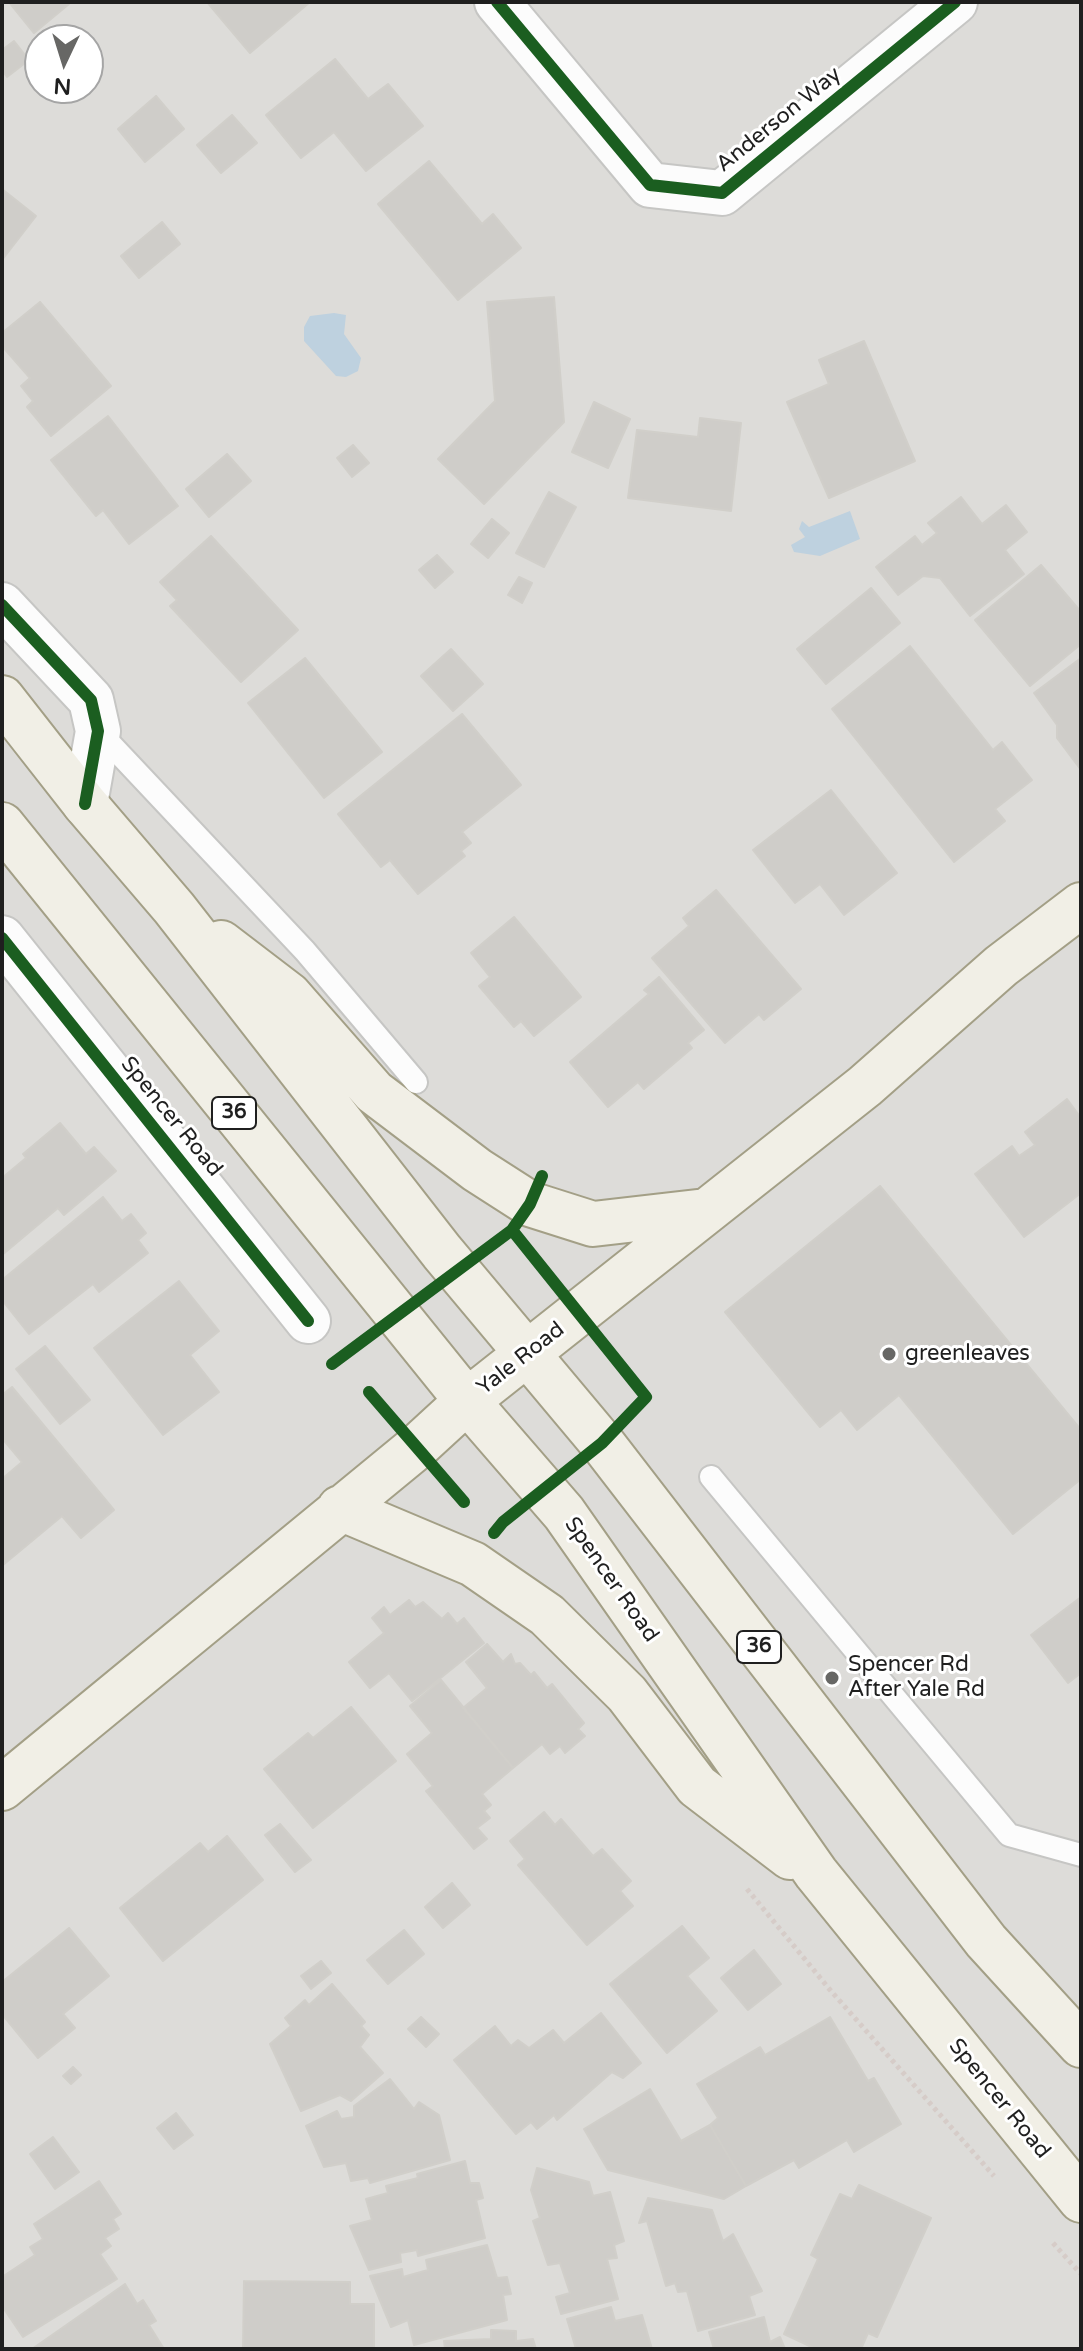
<!DOCTYPE html>
<style>
body{margin:0}
#map{position:relative;width:1083px;height:2351px;overflow:hidden;background:#eeede8;font-family:"Varela Round",sans-serif}
canvas{display:block}
.frame{position:absolute;inset:0;border:4px solid #1f1f1f;pointer-events:none}
.north{position:absolute;left:24px;top:24px;width:80px;height:80px;box-sizing:border-box;background:#fff;border:2px solid #a5a5a5;border-radius:50%;rotate:184deg;font-size:22px;font-weight:700;line-height:32px;text-align:center;color:#1f1f1f}
.north::after{content:'';display:block;margin:auto;width:28px;height:36px;background:#676765;clip-path:polygon(50% 0,100% 100%,50% 72%,0 100%)}
</style>
<div id="map">
<canvas width="1083" height="2351"></canvas>
<div class="frame"></div>
<div class="north">N</div>
</div>
<script>
const ctx = document.querySelector('canvas').getContext('2d');
ctx.lineJoin = 'round';
function fill(path, color) { ctx.fillStyle = color; ctx.fill(path, 'evenodd'); }
const shape = rows => new Path2D(rows.map(r => 'M' + r).join(''));
function stroke(path, color, width, dash) { ctx.strokeStyle = color; ctx.lineWidth = width; ctx.lineCap = dash ? 'butt' : 'round'; ctx.setLineDash(dash || []); ctx.stroke(path); }
function write(font, color, halo, rows, align = 'center') {
  ctx.font = font + ' "Varela Round",sans-serif'; ctx.lineWidth = 6; ctx.setLineDash([]); ctx.textBaseline = 'middle'; ctx.strokeStyle = halo; ctx.fillStyle = color; for (const [text, x, y, turn = 0] of rows) {
    ctx.save(); ctx.translate(x, y); ctx.rotate((+turn || 0) * Math.PI / 180); ctx.textAlign = isNaN(turn) ? turn : align; if (halo) ctx.strokeText(text, 0, 0); ctx.fillText(text, 0, 0); ctx.restore();
  }
}
const residential = shape([
 [2,2,1081,2,1081,2349,2,2349],
 [40,40,88,40,88,88,40,88]
]);
const water = shape([
 [334,313,346,315,344,334,361,358,358,371,346,377,336,376,304,341,304,327,310,316],
 [850,511,860,539,820,556,794,552,791,545,805,537,799,529,802,521,809,527]
]);
const building = shape([
 [9,2,68,2,69,4,34,33,9,2],
 [207,2,310,2,250,53,207,2],
 [14,41,29,60,7,77,2,70,2,50,14,41],
 [335,59,368,99,388,84,423,126,366,171,334,132,301,158,266,115,335,59],
 [156,96,184,129,145,162,118,129,156,96],
 [232,115,257,143,221,173,197,145,232,115],
 [429,161,482,224,493,214,521,248,458,300,378,204,429,161],
 [2,189,36,216,2,260,2,189],
 [162,222,180,244,139,278,121,256,162,222],
 [554,297,564,422,484,504,438,459,495,401,487,302,554,297],
 [40,302,111,386,51,436,27,407,33,401,21,386,30,378,2,346,2,333,40,302],
 [864,341,915,461,829,498,787,402,829,384,819,360,864,341],
 [594,402,630,419,608,468,572,452,594,402],
 [108,416,178,506,129,544,103,510,96,516,51,460,108,416],
 [700,418,741,423,731,511,628,498,637,430,698,437,700,418],
 [353,445,369,463,352,477,337,458,353,445],
 [227,454,251,481,209,517,186,489,227,454],
 [549,492,576,507,544,567,516,553,549,492],
 [961,497,982,524,1006,505,1027,532,1005,550,1024,574,970,616,940,578,923,576,898,595,876,567,915,536,922,545,937,533,928,523,961,497],
 [492,519,509,533,488,558,471,544,492,519],
 [211,536,298,630,241,682,170,606,177,600,160,582,211,536],
 [437,555,453,572,435,588,419,570,437,555],
 [1041,565,1081,612,1081,644,1030,686,975,620,1041,565],
 [519,577,532,583,522,603,508,595,519,577],
 [871,588,900,623,826,684,797,649,871,588],
 [910,646,993,750,1002,742,1032,780,995,809,1005,821,954,862,832,709,910,646],
 [451,649,483,684,453,711,421,676,451,649],
 [305,658,382,752,324,798,248,703,305,658],
 [1081,658,1081,770,1057,738,1057,725,1034,693,1081,658],
 [462,714,521,785,462,832,471,843,461,851,465,856,418,894,390,860,381,867,338,814,462,714],
 [831,790,897,873,844,915,820,884,795,903,753,850,831,790],
 [716,890,801,989,764,1020,759,1014,725,1043,652,958,689,926,683,918,716,890],
 [514,917,581,997,534,1036,521,1021,514,1027,479,986,490,977,471,953,514,917],
 [659,977,704,1030,688,1043,692,1048,644,1089,638,1082,608,1107,570,1062,649,994,644,990,659,977],
 [1067,1099,1081,1118,1081,1193,1024,1237,975,1174,1012,1146,1019,1156,1035,1145,1025,1132,1067,1099],
 [60,1123,86,1154,94,1147,116,1171,64,1215,58,1208,2,1255,2,1178,26,1158,23,1154,60,1123],
 [880,1186,1081,1430,1081,1479,1013,1534,899,1395,857,1430,841,1410,820,1427,725,1312,880,1186],
 [103,1197,122,1221,131,1214,146,1233,138,1240,148,1253,99,1292,93,1284,29,1334,2,1300,2,1280,103,1197],
 [179,1281,219,1331,190,1355,219,1392,163,1435,94,1348,179,1281],
 [45,1346,90,1400,60,1424,16,1369,45,1346],
 [12,1387,114,1510,81,1538,62,1516,3,1565,2,1479,22,1462,2,1438,2,1395,12,1387],
 [1081,1597,1081,1673,1068,1683,1031,1635,1081,1597],
 [409,1600,415,1607,423,1602,442,1619,448,1613,457,1624,464,1618,484,1643,412,1701,389,1673,370,1688,349,1662,384,1633,372,1618,384,1607,390,1615,409,1600],
 [487,1644,503,1662,511,1654,515,1664,520,1663,531,1675,534,1672,547,1688,552,1684,584,1723,578,1729,585,1736,565,1753,560,1746,550,1754,542,1744,513,1768,463,1708,487,1688,466,1662,487,1644],
 [441,1680,513,1768,482,1794,491,1805,484,1811,490,1818,477,1828,487,1839,474,1849,426,1791,433,1786,407,1754,432,1733,410,1706,441,1680],
 [351,1707,396,1761,313,1828,264,1769,308,1733,313,1738,351,1707],
 [544,1812,555,1825,561,1819,593,1856,602,1849,631,1881,620,1891,633,1906,587,1945,518,1865,525,1859,510,1841,544,1812],
 [280,1824,311,1860,295,1872,265,1835,280,1824],
 [227,1836,263,1880,163,1961,120,1908,200,1843,208,1852,227,1836],
 [452,1883,470,1905,443,1928,425,1907,452,1883],
 [682,1926,709,1958,687,1976,717,2011,667,2053,610,1984,682,1926],
 [69,1928,109,1976,63,2014,75,2028,38,2058,2,2014,2,1982,69,1928],
 [404,1930,424,1954,388,1984,367,1960,404,1930],
 [754,1950,781,1984,748,2010,721,1978,754,1950],
 [321,1961,331,1973,311,1989,301,1976,321,1961],
 [332,1984,365,2022,361,2026,369,2035,360,2047,383,2073,351,2101,340,2095,301,2111,270,2044,291,2026,285,2018,305,2000,309,2005,332,1984],
 [601,2013,641,2063,623,2078,612,2072,557,2120,554,2115,537,2129,531,2122,516,2134,454,2060,495,2026,511,2046,518,2040,529,2048,553,2030,564,2043,601,2013],
 [421,2017,439,2034,426,2047,408,2029,421,2017],
 [830,2017,868,2081,874,2078,901,2124,854,2152,847,2140,799,2168,794,2160,746,2186,710,2125,718,2118,697,2084,760,2047,765,2055,830,2017],
 [73,2067,81,2075,71,2084,63,2076,73,2067],
 [390,2079,414,2109,419,2102,439,2115,450,2160,370,2183,368,2178,351,2181,346,2163,324,2167,306,2126,337,2111,341,2119,354,2117,354,2106,390,2079],
 [650,2089,681,2141,710,2125,746,2186,724,2199,608,2170,584,2129,650,2089],
 [176,2113,193,2135,174,2149,157,2128,176,2113],
 [53,2137,79,2172,55,2189,30,2154,53,2137],
 [465,2161,470,2183,479,2183,483,2198,476,2200,485,2238,418,2256,417,2250,400,2253,401,2262,369,2270,350,2226,372,2220,366,2199,388,2193,386,2186,418,2178,417,2174,465,2161],
 [537,2168,589,2182,593,2196,610,2192,624,2241,614,2245,617,2258,607,2259,618,2299,561,2314,556,2297,570,2293,560,2263,548,2265,533,2221,540,2218,531,2190,537,2168],
 [99,2181,121,2214,113,2219,119,2229,105,2238,111,2246,100,2254,117,2279,23,2337,2,2306,2,2277,35,2255,30,2247,43,2239,34,2224,99,2181],
 [859,2185,931,2218,877,2337,868,2333,861,2349,816,2349,784,2334,818,2259,811,2255,840,2194,852,2199,859,2185],
 [648,2198,712,2210,723,2241,733,2234,762,2291,749,2296,755,2315,698,2331,687,2291,678,2292,675,2283,666,2286,647,2221,639,2223,648,2198],
 [487,2245,497,2278,507,2277,511,2294,503,2295,507,2320,414,2345,408,2320,391,2327,370,2276,402,2269,403,2277,428,2270,426,2260,487,2245],
 [244,2281,350,2282,350,2304,374,2304,374,2349,243,2349,244,2281],
 [125,2284,137,2304,143,2300,156,2321,149,2325,164,2349,32,2349,125,2284],
 [611,2307,615,2321,642,2315,652,2349,576,2349,567,2319,611,2307],
 [764,2317,770,2342,780,2337,785,2349,714,2349,709,2332,764,2317],
 [491,2330,516,2331,516,2341,533,2339,536,2349,445,2349,444,2341,491,2339,491,2330]
]);
const path = shape([
 [747,1889,831,1991,994,2176],
 [1053,2243,1081,2274]
]);
const lane = shape([
 [98,731,305,951,416,1082],
 [711,1477,1009,1835,1081,1855]
]);
const street = shape([
 [497,2,650,185,722,193,955,2],
 [2,605,91,700,98,731,85,804],
 [2,938,308,1321]
]);
const primary = shape([
 [2,698,85,804,174,908,442,1252,602,1443,986,1941,1081,2045],
 [2,825,467,1401,564,1513,816,1873,1081,2200],
 [221,943,289,995,374,1092,477,1170,530,1204,593,1224,706,1211],
 [340,1508,473,1564,547,1615,627,1694,697,1786,790,1857],
 [2,1788,418,1446,467,1401,865,1086,1001,966,1081,905]
]);
const cycleway = shape([
 [497,2,650,185,722,193,955,2],
 [2,605,91,700,98,731,85,804],
 [2,938,308,1321],
 [332,1364,512,1230],
 [369,1392,464,1502],
 [494,1533,503,1522,602,1443,646,1397,512,1230,530,1204,542,1176]
]);
const markers = [
 [889,1354,8,"#676765"],
 [832,1678,8,"#676765"]
];
const shields = [
 [234,1113,44],
 [759,1647,44]
];
const shieldNames = [
 ["36",234,1113],
 ["36",759,1647]
];
const streetNames = [
 ["Anderson Way",779,120,-39],
 ["Spencer Road",171,1117,51],
 ["Yale Road",521,1359,-38],
 ["Spencer Road",611,1580,55],
 ["Spencer Road",999,2099,51]
];
const poiNames = [
 ["greenleaves",905,1354],
 ["Spencer Rd",848,1665],
 ["After Yale Rd",848,1690]
];
fill(residential, '#dddcd9');
fill(water, '#bed1df');
fill(building, '#cfcdc9');
stroke(building, '#d1cfca', 2);
stroke(lane, '#c6c6c4', 26);
stroke(street, '#c6c6c4', 48);
stroke(primary, '#a39f86', 48);
stroke(path, '#d6ccc8', 5, [4, 4]);
stroke(lane, '#fcfcfc', 22);
stroke(street, '#fcfcfc', 44);
stroke(primary, '#f1efe6', 44);
stroke(cycleway, '#1b5e20', 12);
for (const [x, y, r, color] of markers) { const dot = new Path2D(); dot.arc(x, y, r, 0, 2 * Math.PI); ctx.fillStyle = color; ctx.fill(dot); stroke(dot, '#fff', 3); }
for (const [x, y, w] of shields) { const box = new Path2D(); box.roundRect(x - w / 2, y - 16, w, 32, 6); ctx.fillStyle = '#fff'; ctx.fill(box); stroke(box, '#1f1f1f', 2); }
write('bold 20px', '#1f1f1f', null, shieldNames);
write('22px', '#1f1f1f', '#fff', streetNames);
write('22px', '#1f1f1f', '#fff', poiNames, 'left');
</script>
